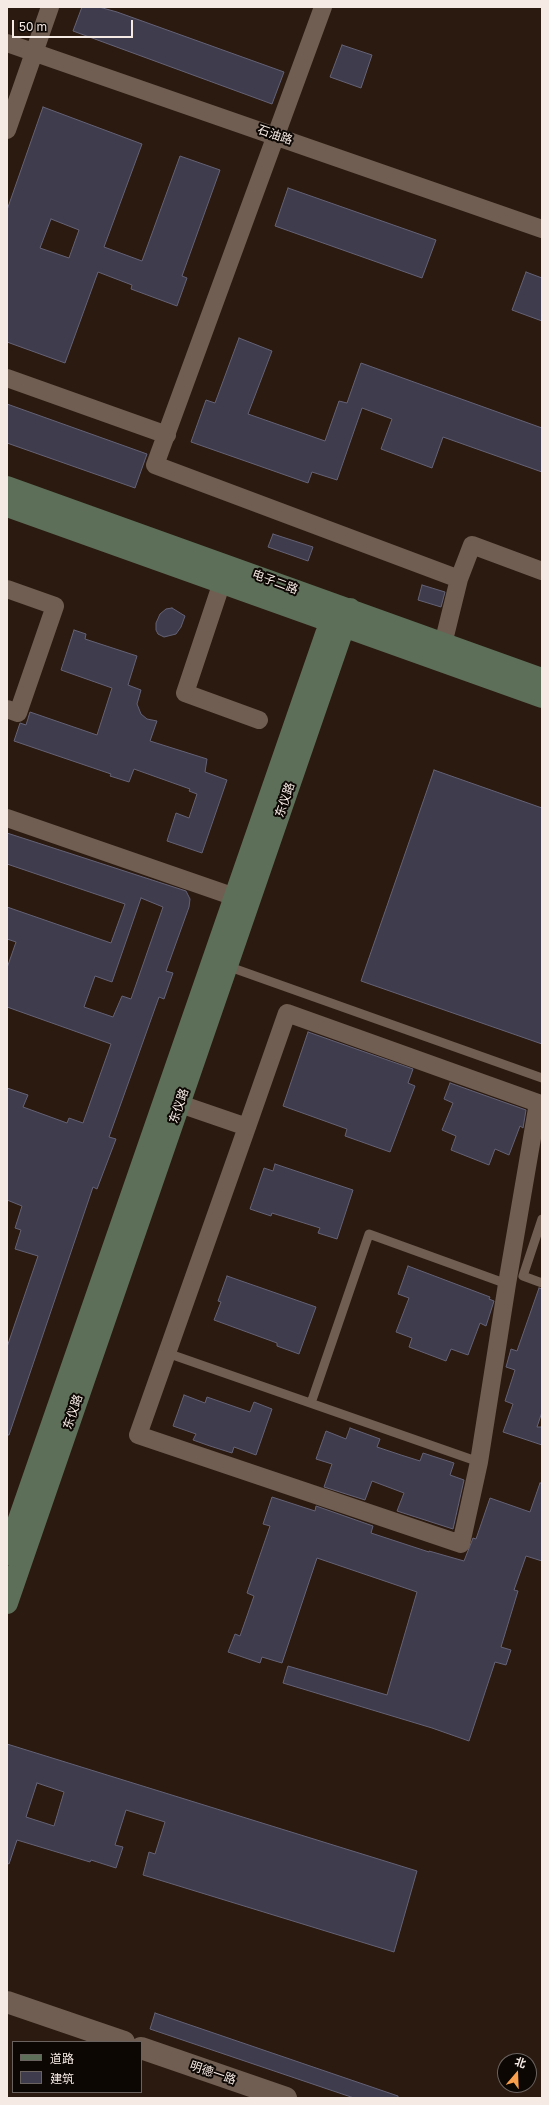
<!DOCTYPE html>
<meta charset="utf-8">
<style>
body{margin:0}
#map{position:relative;width:549px;height:2105px;overflow:hidden;background:#2a1a10;font-family:"Golos Text","Noto Sans SC",sans-serif}
canvas{display:block}
.frame{position:absolute;inset:0;border:8px solid #f6eae4;pointer-events:none}
.legend{position:absolute;left:12px;top:2041px;width:130px;height:52px;box-sizing:border-box;background:#0d0704;border:1px solid #6a625e;margin:0;padding:5px 7px;list-style:none;font-size:12px;color:#f6eae4}
.legend li{display:flex;align-items:center;gap:8px;height:20px}
.legend b{width:20px;border:1px solid #6a625e}
.north{position:absolute;left:497px;top:2053px;width:40px;height:40px;box-sizing:border-box;background:#0d0704;border:1px solid #6a625e;border-radius:50%;rotate:19deg;font-size:11px;font-weight:700;line-height:16px;text-align:center;color:#f6eae4}
.north::after{content:'';display:block;margin:auto;width:14px;height:18px;background:#f99f4d;clip-path:polygon(50% 0,100% 100%,50% 72%,0 100%)}
.scale{position:absolute;left:12px;top:20px;width:121px;height:18px;box-sizing:border-box;border:2px solid #f6eae4;border-top:0;padding-left:5px;font-size:12px;line-height:14px;white-space:nowrap;color:#f6eae4;-webkit-text-stroke:3px #0d0704;paint-order:stroke}
</style>
<div id="map">
<canvas width="549" height="2105"></canvas>
<div class="frame"></div>
<ul class="legend">
<li><b style="height:5px;background:#5d6f58"></b>道路</li>
<li><b style="height:11px;background:#3f3c4e"></b>建筑</li>
</ul>
<div class="north">北</div>
<div class="scale">50 m</div>
</div>
<script>
const ctx = document.querySelector('canvas').getContext('2d');
ctx.lineJoin = 'round';
function fill(path, color) { ctx.fillStyle = color; ctx.fill(path, 'evenodd'); }
const shape = rows => new Path2D(rows.map(r => 'M' + r).join(''));
function stroke(path, color, width, dash) { ctx.strokeStyle = color; ctx.lineWidth = width; ctx.lineCap = dash ? 'butt' : 'round'; ctx.setLineDash(dash || []); ctx.stroke(path); }
function write(font, color, halo, rows, align = 'center') {
  ctx.font = font + ' "Golos Text","Noto Sans SC",sans-serif'; ctx.lineWidth = 4; ctx.setLineDash([]); ctx.textBaseline = 'middle'; ctx.strokeStyle = halo; ctx.fillStyle = color; for (const [text, x, y, turn = 0] of rows) {
    ctx.save(); ctx.translate(x, y); ctx.rotate((+turn || 0) * Math.PI / 180); ctx.textAlign = isNaN(turn) ? turn : align; if (halo) ctx.strokeText(text, 0, 0); ctx.fillText(text, 0, 0); ctx.restore();
  }
}
const building = shape([
 [82,7,99,7,117,12,284,72,272,104,73,31,82,7],
 [342,45,372,55,361,88,330,77,342,45],
 [43,107,142,144,104,247,142,261,180,156,220,170,182,276,187,278,177,306,131,289,132,285,98,272,65,363,7,342,7,210,43,107],
 [51,219,79,230,69,258,40,248,51,219],
 [288,188,436,240,422,278,275,226,288,188],
 [526,272,542,278,542,321,512,310,526,272],
 [239,338,272,351,248,414,325,441,339,401,347,403,361,363,542,428,542,472,443,437,432,468,381,449,392,419,362,408,337,480,312,472,308,483,191,442,206,400,215,403,239,338],
 [7,404,147,454,135,488,7,443,7,404],
 [273,534,313,547,308,561,268,547,273,534],
 [422,585,445,592,441,607,418,600,422,585],
 [172,608,185,616,181,627,176,634,164,637,158,634,156,630,156,623,160,614,166,609,172,608],
 [74,630,86,634,85,639,137,656,128,685,141,690,137,704,141,714,147,719,157,721,150,741,207,759,205,772,227,780,202,853,167,841,176,813,189,818,197,794,189,791,190,789,134,769,129,782,110,776,111,774,14,741,20,723,26,725,30,712,97,735,112,688,61,670,74,630],
 [434,770,542,808,542,1044,361,981,434,770],
 [7,833,186,891,190,899,189,907,166,971,173,973,164,999,159,997,109,1137,116,1139,97,1189,93,1187,9,1435,7,1435,7,1347,38,1256,15,1249,21,1230,15,1228,22,1206,7,1200,7,1088,28,1095,23,1107,67,1123,69,1118,83,1123,111,1044,7,1007,7,968,16,942,7,939,7,907,111,943,125,904,7,864,7,833],
 [141,898,163,907,131,999,122,996,113,1017,84,1007,95,976,112,982,141,898],
 [308,1032,413,1069,408,1083,415,1086,390,1152,345,1136,347,1129,283,1106,308,1032],
 [450,1083,526,1110,523,1128,520,1126,509,1155,495,1149,489,1165,451,1150,456,1136,442,1130,453,1103,444,1099,450,1083],
 [275,1164,353,1190,337,1239,318,1233,320,1228,272,1213,271,1216,250,1209,264,1168,273,1171,275,1164],
 [408,1266,490,1297,489,1299,494,1301,486,1326,480,1323,468,1355,451,1349,446,1361,409,1347,412,1338,396,1332,409,1298,398,1294,408,1266],
 [227,1276,316,1307,299,1354,277,1346,277,1343,214,1320,221,1302,218,1301,227,1276],
 [539,1288,542,1289,542,1412,537,1427,542,1427,542,1445,503,1432,513,1404,505,1401,515,1370,506,1367,511,1349,517,1351,539,1288],
 [184,1395,205,1403,207,1397,250,1412,254,1402,272,1409,256,1455,234,1447,232,1453,210,1446,193,1440,196,1434,173,1426,184,1395],
 [350,1428,380,1439,377,1447,401,1455,420,1461,423,1453,454,1463,450,1475,464,1480,453,1529,397,1511,404,1493,372,1481,365,1500,324,1487,332,1464,316,1459,326,1431,346,1439,350,1428],
 [540,1483,542,1483,542,1561,526,1556,514,1590,518,1591,501,1647,511,1650,506,1665,495,1662,469,1741,432,1728,283,1683,288,1666,387,1695,417,1592,317,1558,282,1663,262,1657,260,1663,228,1652,235,1634,240,1636,254,1596,247,1593,270,1526,263,1524,272,1497,315,1511,316,1506,373,1526,371,1533,429,1552,429,1551,464,1561,473,1538,476,1539,490,1498,530,1512,540,1483],
 [7,1744,417,1871,394,1952,143,1875,149,1852,155,1854,165,1822,126,1810,115,1845,123,1847,116,1868,91,1860,90,1862,17,1840,9,1864,7,1863,7,1744],
 [37,1783,64,1792,54,1826,26,1817,37,1783],
 [155,2013,398,2096,398,2098,354,2098,150,2029,155,2013]
]);
const service = shape([
 [227,966,542,1078],
 [542,1219,523,1276,542,1283],
 [167,1353,479,1462],
 [311,1403,369,1234,507,1284]
]);
const minor = shape([
 [323,7,155,465,459,579],
 [7,43,542,229],
 [7,130,50,7],
 [7,378,167,435],
 [222,582,185,693,259,720],
 [7,589,55,606,18,713,7,709],
 [443,644,459,579,472,545,542,571],
 [7,818,235,897],
 [180,1104,247,1127,287,1013,538,1103,507,1284,479,1462,461,1544,138,1435,247,1127]
]);
const tertiary = shape([
 [7,2002,124,2042],
 [141,2048,286,2098]
]);
const secondary = shape([
 [7,487,542,679],
 [7,506,542,697],
 [7,1554,326,634],
 [7,1603,350,609]
]);
const streetNames = [
 ["石油路",275,135,19],
 ["电子二路",275,582,20],
 ["东仪路",285,800,-71],
 ["东仪路",179,1106,-71],
 ["东仪路",73,1412,-71],
 ["明德一路",213,2073,19]
];
fill(building, '#3f3c4e');
stroke(building, '#656276', 1);
stroke(service, '#715e52', 9);
stroke(minor, '#715e52', 18);
stroke(tertiary, '#715e52', 22);
stroke(secondary, '#5d6f58', 22);
write('12px', '#f6eae4', '#0d0704', streetNames);
</script>
